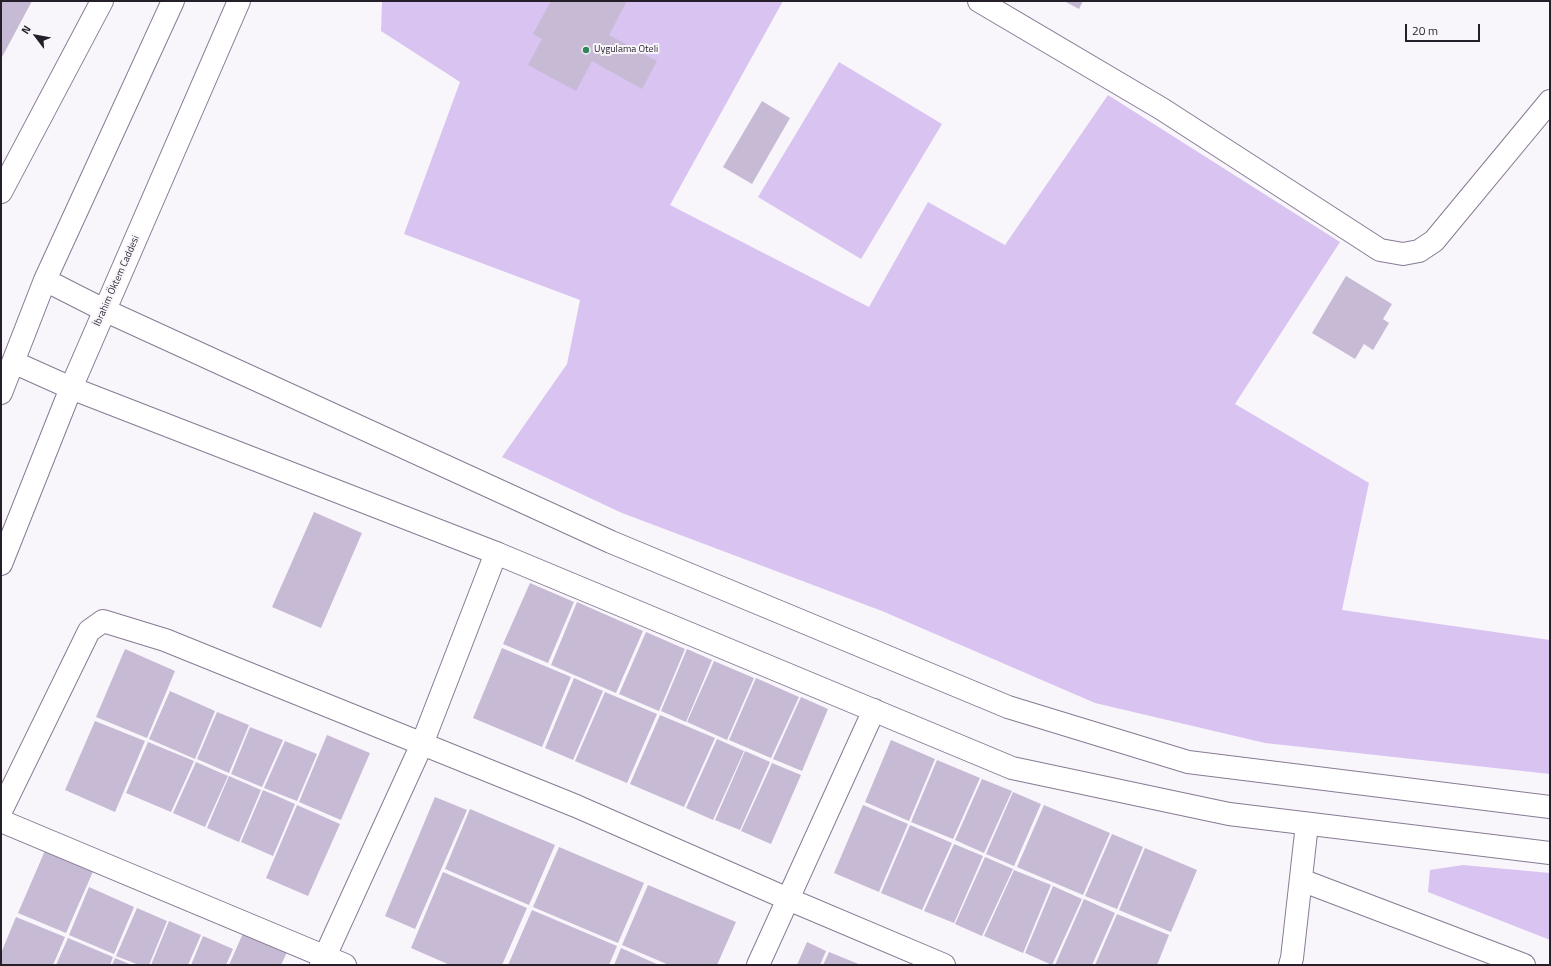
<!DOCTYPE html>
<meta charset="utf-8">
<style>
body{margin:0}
#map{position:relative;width:1551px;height:966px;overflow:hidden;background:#f8f5fb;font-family:"Titillium Web",sans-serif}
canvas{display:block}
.frame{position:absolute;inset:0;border:2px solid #241f29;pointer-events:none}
.north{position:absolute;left:16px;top:16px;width:40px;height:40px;-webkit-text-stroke:3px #f8f5fb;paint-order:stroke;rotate:302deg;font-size:11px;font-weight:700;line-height:16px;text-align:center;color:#241f29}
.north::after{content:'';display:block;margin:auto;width:14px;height:18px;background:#241f29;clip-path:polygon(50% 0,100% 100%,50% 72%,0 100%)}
.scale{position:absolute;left:1405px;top:24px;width:75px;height:18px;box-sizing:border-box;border:2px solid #241f29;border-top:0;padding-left:5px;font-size:12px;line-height:14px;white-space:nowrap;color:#241f29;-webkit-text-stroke:3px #f8f5fb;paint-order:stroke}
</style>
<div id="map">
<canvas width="1551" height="966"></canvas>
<div class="frame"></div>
<div class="north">N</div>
<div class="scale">20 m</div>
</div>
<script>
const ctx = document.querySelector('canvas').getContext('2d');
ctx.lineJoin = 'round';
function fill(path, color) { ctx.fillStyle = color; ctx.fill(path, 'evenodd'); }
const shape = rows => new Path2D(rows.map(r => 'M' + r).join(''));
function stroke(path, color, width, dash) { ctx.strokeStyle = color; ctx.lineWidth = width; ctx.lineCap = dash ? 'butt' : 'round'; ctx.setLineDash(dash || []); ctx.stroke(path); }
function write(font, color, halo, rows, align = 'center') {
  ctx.font = font + ' "Titillium Web",sans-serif'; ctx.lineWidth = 4; ctx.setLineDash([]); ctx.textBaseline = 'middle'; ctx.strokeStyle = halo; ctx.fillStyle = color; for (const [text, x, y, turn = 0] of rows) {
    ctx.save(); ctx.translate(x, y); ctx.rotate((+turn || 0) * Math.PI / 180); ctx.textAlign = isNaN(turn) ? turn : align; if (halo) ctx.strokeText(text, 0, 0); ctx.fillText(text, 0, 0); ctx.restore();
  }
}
const green = shape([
 [382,1,783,1,670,205,869,307,928,202,1005,245,1108,95,1340,242,1235,404,1369,483,1342,610,1550,640,1550,774,1265,743,1095,703,882,611,622,513,502,457,567,364,580,300,404,234,460,82,381,31],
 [839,62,942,124,861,259,758,197],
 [1463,865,1550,873,1550,940,1428,892,1430,870]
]);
const building = shape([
 [1,1,32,1,1,59],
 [551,1,627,1,609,35,657,61,642,89,592,61,576,91,528,65,542,39,533,34],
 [1064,1,1083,1,1079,9],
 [762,101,790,118,752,184,723,167],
 [1346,276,1392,304,1383,319,1389,323,1373,350,1364,344,1355,359,1312,333],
 [314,512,362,533,321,628,272,607],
 [530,583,574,602,548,663,503,644],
 [577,602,643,631,616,693,551,665],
 [646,632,685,649,659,711,619,694],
 [502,648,571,677,542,747,473,718],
 [125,649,175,671,147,738,96,717],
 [687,649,712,660,686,722,661,711],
 [714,661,754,678,727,740,687,722],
 [574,678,603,691,573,760,545,748],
 [756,678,799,697,771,758,729,740],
 [170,691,215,711,195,759,149,739],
 [605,692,657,714,627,783,575,761],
 [801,697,828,709,802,771,773,759],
 [217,712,249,725,229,773,197,759],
 [660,715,715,738,684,807,630,784],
 [95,721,145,741,115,812,65,790],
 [250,727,283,740,262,787,231,774],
 [327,735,370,753,341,820,299,802],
 [717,739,744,751,713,820,686,808],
 [891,740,935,759,909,821,865,802],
 [285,741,317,754,297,801,264,788],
 [148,742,194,761,171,812,126,793],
 [745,751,770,762,740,830,715,820],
 [937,760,980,778,953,839,911,822],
 [196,762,228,776,205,827,173,813],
 [772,763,801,775,771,844,741,831],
 [229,776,261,790,239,842,207,828],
 [982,779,1012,791,984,853,955,840],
 [263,790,295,804,273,856,241,842],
 [1013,792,1041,804,1014,866,986,854],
 [435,797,467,810,415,929,385,916],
 [297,805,340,824,308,896,266,878],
 [863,805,908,824,879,892,834,873],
 [1044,805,1110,833,1083,895,1017,867],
 [470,809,555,845,529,905,445,869],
 [910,825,952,843,922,910,881,893],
 [1112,834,1143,847,1117,909,1085,896],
 [954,844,983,856,954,923,924,911],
 [47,846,95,867,66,933,18,913],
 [559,847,644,883,618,943,533,907],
 [1145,848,1197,870,1171,932,1119,910],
 [985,857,1013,869,982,936,955,924],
 [1014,870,1051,885,1023,953,984,936],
 [443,872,527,908,502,965,450,965,411,948],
 [648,885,736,922,717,965,669,965,622,945],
 [1053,886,1082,899,1052,965,1025,953],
 [89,887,134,907,114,954,69,935],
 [1084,899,1115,913,1092,965,1055,965],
 [137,908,167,921,149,965,139,965,116,956],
 [532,910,617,946,609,965,508,965],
 [1117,914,1169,935,1157,965,1095,965],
 [16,917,65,937,53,965,1,965,1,953],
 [169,921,201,935,188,965,151,965],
 [244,931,288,950,281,965,229,965],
 [203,936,233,949,226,965,191,965],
 [68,938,113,957,110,965,56,965],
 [807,942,826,951,820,965,797,965],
 [621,948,659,965,614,965],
 [829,952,861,965,823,965],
 [115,958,132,965,112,965]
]);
const minor = shape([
 [979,1,1162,109,1380,250,1403,254,1419,251,1434,241,1550,101],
 [1,192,102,1],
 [1,811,89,631,103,621,165,640,576,806,788,899,944,965],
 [1,821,345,965],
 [1301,880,1524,965],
 [321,965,422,744,496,553],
 [758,965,874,710],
 [1290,965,1292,958,1307,824]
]);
const major = shape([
 [45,280,104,310,611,542,1008,707,1188,762,1550,807],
 [13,362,71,388,496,553,1012,768,1229,814,1550,853],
 [1,393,45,280,173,1],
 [1,564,71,388,239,1]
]);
const markers = [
 [586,50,4,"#328659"]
];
const poiNames = [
 ["Uygulama Oteli",594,50]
];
const streetNames = [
 ["İbrahim Öktem Caddesi",117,281,-66]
];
fill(green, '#d9c4f1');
fill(building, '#c7bad5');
stroke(minor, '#877b94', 24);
stroke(major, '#877b94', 24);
stroke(minor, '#fff', 22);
stroke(major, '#fff', 22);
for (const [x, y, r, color] of markers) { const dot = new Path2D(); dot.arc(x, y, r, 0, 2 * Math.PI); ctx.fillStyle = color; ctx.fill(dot); stroke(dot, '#f8f5fb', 1.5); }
write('10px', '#241f29', '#f8f5fb', poiNames, 'left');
write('10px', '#241f29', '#f8f5fb', streetNames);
</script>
